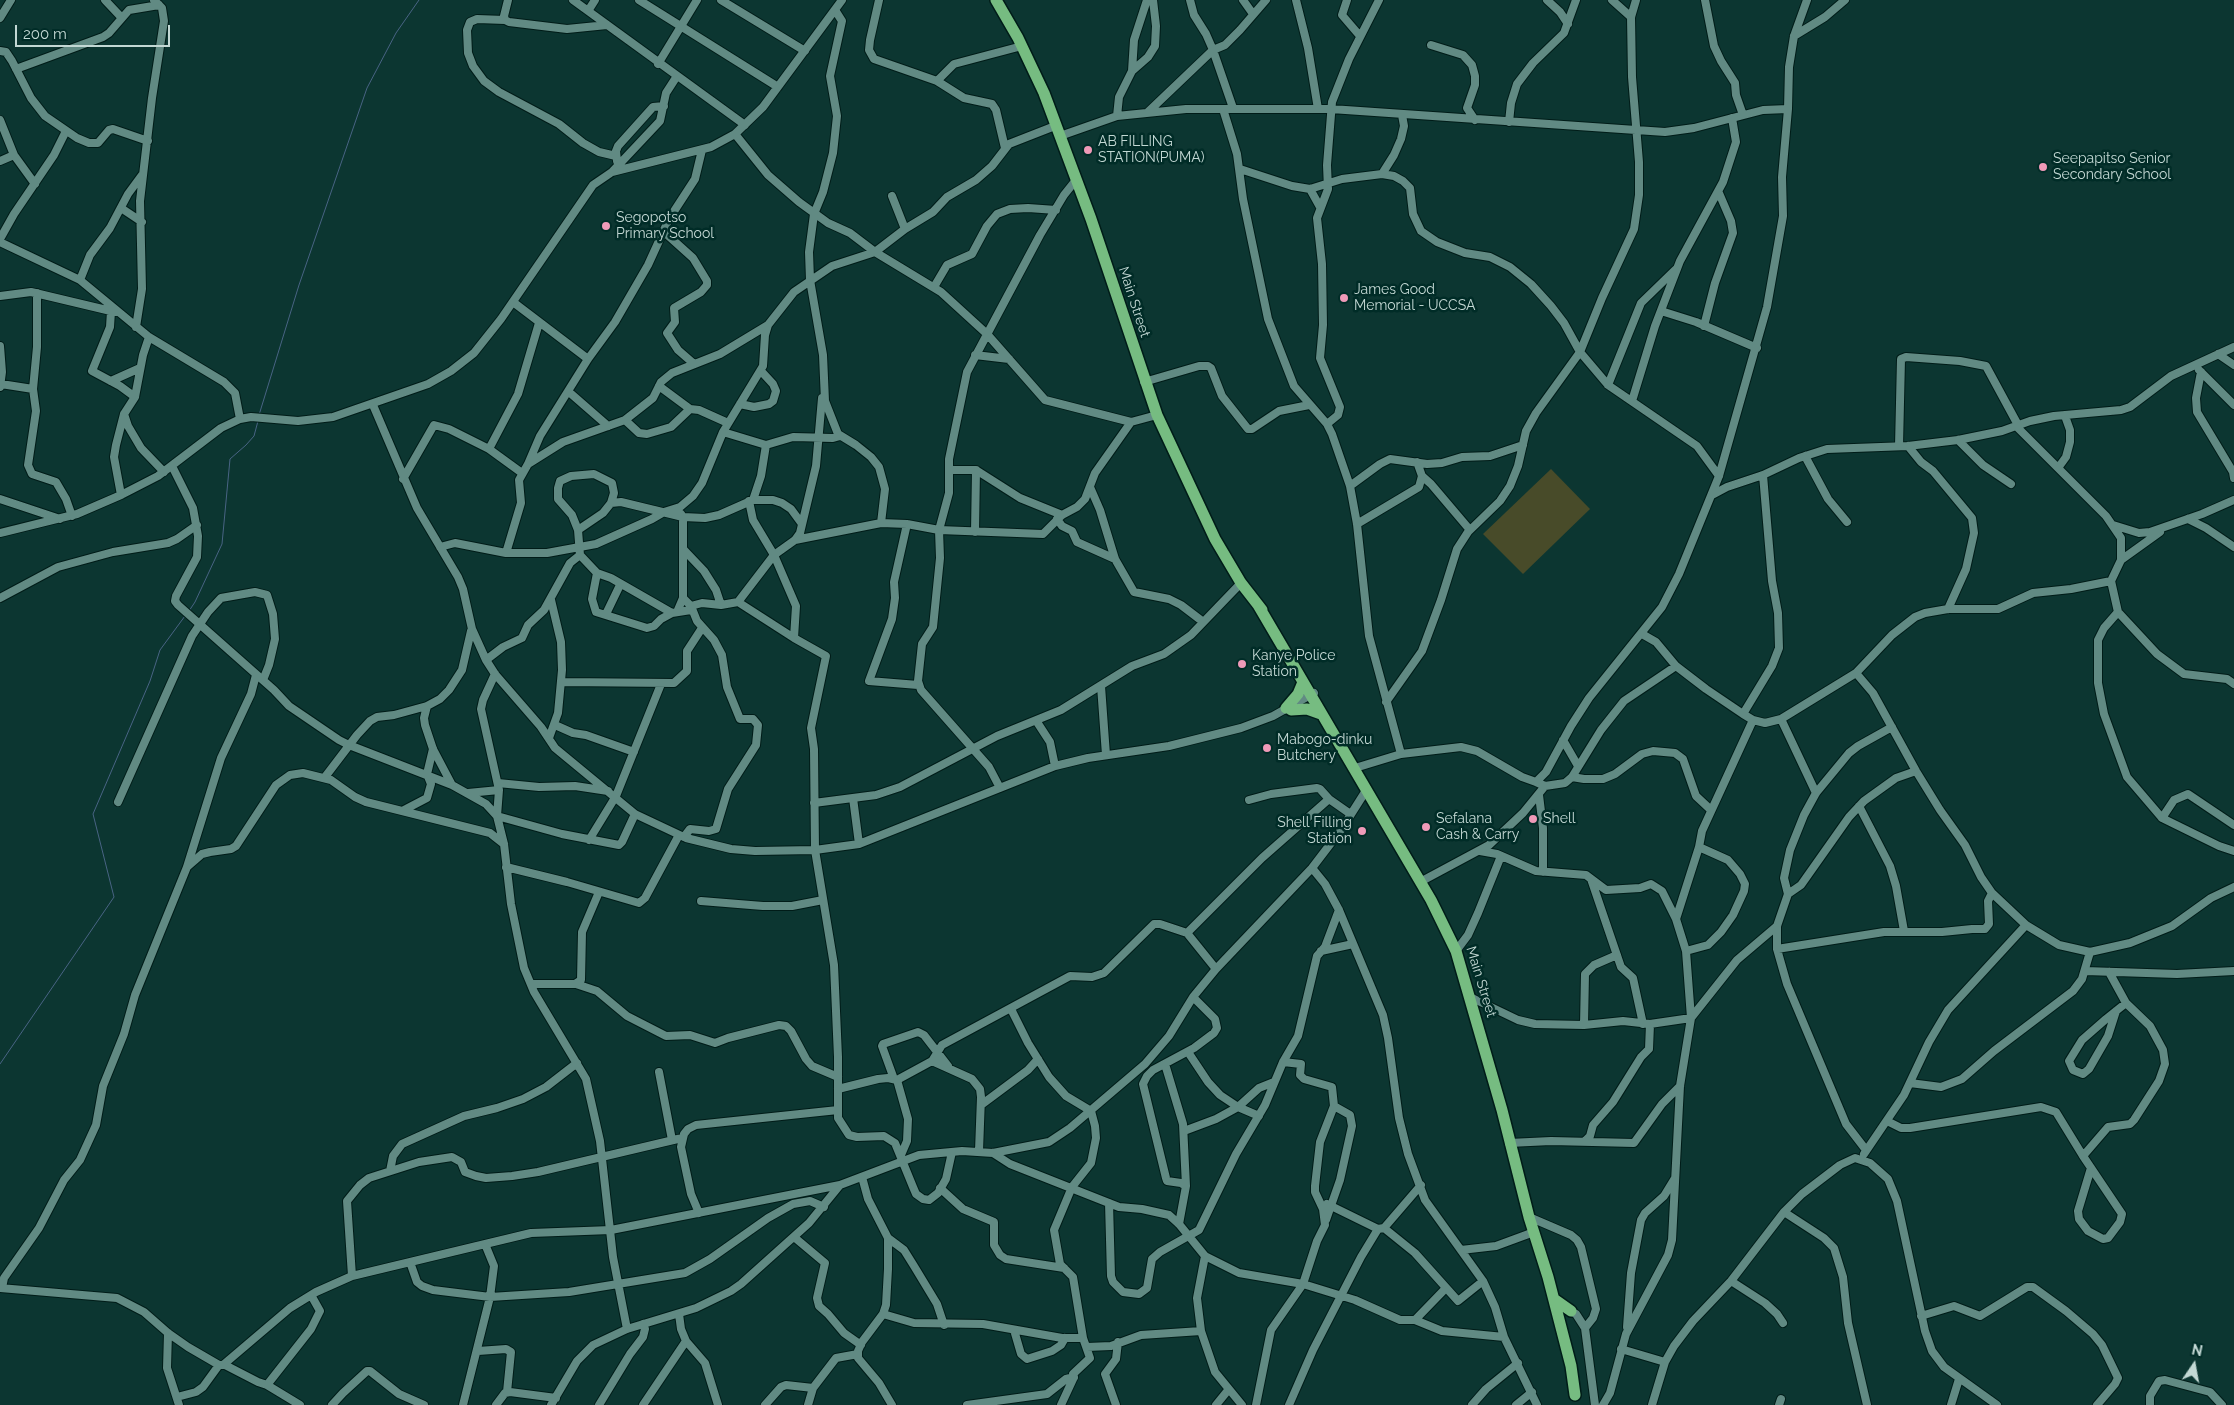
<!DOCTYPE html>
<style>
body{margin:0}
#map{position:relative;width:2234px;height:1405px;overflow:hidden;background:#0c3631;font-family:Raleway,sans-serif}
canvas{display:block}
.north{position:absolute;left:2169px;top:1340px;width:50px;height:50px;-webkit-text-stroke:4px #002c27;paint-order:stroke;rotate:12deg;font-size:14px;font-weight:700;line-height:20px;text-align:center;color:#c3d8d4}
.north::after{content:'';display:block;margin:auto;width:18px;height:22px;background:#c3d8d4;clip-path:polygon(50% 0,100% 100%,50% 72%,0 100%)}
.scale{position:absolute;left:15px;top:25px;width:155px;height:22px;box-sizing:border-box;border:2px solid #c3d8d4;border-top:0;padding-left:6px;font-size:15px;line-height:18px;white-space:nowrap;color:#c3d8d4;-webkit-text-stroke:4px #002c27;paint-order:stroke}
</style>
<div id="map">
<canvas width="2234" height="1405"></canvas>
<div class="north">N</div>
<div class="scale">200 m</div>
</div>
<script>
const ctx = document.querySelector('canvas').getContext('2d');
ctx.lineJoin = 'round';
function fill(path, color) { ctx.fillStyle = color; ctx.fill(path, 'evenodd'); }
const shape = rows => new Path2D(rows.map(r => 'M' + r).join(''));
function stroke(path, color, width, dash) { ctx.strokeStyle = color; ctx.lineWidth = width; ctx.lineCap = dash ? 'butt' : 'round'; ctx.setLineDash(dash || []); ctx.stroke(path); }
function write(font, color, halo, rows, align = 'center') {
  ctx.font = font + ' Raleway,sans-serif'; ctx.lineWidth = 5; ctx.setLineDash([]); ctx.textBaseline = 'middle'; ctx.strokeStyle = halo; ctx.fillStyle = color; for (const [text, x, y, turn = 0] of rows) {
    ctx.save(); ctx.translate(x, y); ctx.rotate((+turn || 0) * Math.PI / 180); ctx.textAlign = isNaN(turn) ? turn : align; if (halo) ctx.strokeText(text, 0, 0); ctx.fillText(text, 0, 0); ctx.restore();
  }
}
const green = shape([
 [1551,469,1590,509,1523,574,1483,534]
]);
const stream = shape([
 [259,415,299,285,367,88,396,33,419,0],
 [189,611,195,602,222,544,230,459,246,445,254,436,258,421],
 [0,1064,114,897,93,814,150,681,160,650,185,616]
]);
const minor = shape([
 [105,0,121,17],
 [508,0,504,16,505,20,509,22,567,29,607,25],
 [573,0,745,125],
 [639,0,778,87],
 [721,0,805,51],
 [879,0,870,40,869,50,874,59,937,81,964,98,992,104,996,110,1005,148],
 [1190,0,1194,15,1206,34,1213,50,1233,108],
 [1243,0,1253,14],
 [1296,0,1308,48,1318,109],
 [1347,0,1342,15,1360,36],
 [1547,0,1560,12,1568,24],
 [1612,0,1631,17],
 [1705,0,1714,46,1721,61,1735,83,1736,95,1743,115],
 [835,10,842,21,830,76,837,116,833,153,823,192,814,214,809,252,810,280,823,355,825,401,838,434,856,445,871,457,879,467,885,489,881,523],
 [588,11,595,0],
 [0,18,11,0],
 [505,20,477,19,470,22,467,30,468,53,473,66,484,81,499,92,559,124,583,143,599,152,616,156],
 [1794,36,1825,17,1845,0],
 [1431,45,1463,55,1472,65,1475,76,1475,85,1467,108,1475,120],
 [0,51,6,52,12,61,31,98,45,116,77,138,89,143,98,143,109,130,113,129,148,141],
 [658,64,697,0],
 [16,69,103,37,109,33,129,10,159,5],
 [1132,71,1148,57,1155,46,1156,26,1153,0],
 [937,81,954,64,1022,46],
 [1223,109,1237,154,1243,199,1268,319,1294,386,1327,424,1332,434,1350,486,1357,524,1369,636,1401,754],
 [1148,112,1213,50,1225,45,1240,30,1266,0],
 [1117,116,1119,97,1132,71,1134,40,1147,0],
 [0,120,14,155,35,184],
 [1509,122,1511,103,1517,84,1533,63,1564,33,1576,0],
 [735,134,768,175,799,202,828,223,850,233,875,252,941,292,987,334,1045,400,1131,422,1157,415],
 [1060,136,1117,116,1186,109,1331,109,1665,132,1694,128,1763,110,1788,109],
 [0,161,14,155],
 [617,161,616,151,618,146,653,107,664,106],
 [1240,169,1292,186,1310,189,1342,179,1382,174,1394,176,1403,181,1410,188,1413,214,1421,231,1437,242,1465,253,1490,257,1510,267,1531,284,1551,306,1564,323,1580,352,1608,385,1697,446,1719,476],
 [612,172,660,121,666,93,677,76],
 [1382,174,1394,155,1401,139,1404,126,1402,115],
 [1310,189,1320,207],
 [892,196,905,229],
 [121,208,142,222],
 [663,231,693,258,707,281,707,285,701,292,674,308,675,322,667,333,678,350,693,363],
 [0,239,14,214,54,155,66,131],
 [0,242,80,280,149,337,224,382,235,393,240,419],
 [80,280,90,255,110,228,128,194,142,175],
 [934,287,947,265,972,254,987,226,997,214,1010,209,1028,208,1056,210],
 [37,293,37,347,33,389,36,411,28,465,32,474,56,482,66,499,72,516],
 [0,296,31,292,115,312],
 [513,302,588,359],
 [111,311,110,327,92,371,120,386,135,397],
 [1661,311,1696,322,1757,348],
 [1704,326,1715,283,1733,233,1731,221,1719,193],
 [136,327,142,289,140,201,152,98,164,21,162,8,154,0],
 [0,346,2,372,0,387],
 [2218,354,2234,365],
 [975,355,1009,359],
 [2199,370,2234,405],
 [2201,372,2196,398,2197,412,2233,472,2234,478],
 [111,381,140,368],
 [1144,382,1199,366,1208,366,1211,368,1222,396,1248,429,1252,429,1279,411,1309,405],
 [1,384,33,389],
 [1608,385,1641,303,1675,270],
 [659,386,690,409,699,410,728,423],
 [569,392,608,426],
 [1632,401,1655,326,1680,261,1723,182,1736,142,1732,118],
 [740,404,754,407,769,404,773,401,776,391,773,384,761,371],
 [373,405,417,508,458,577,463,589,472,629,486,660,495,674,541,727,555,748,635,814,686,838,731,849,755,851,815,850,859,844,1055,766,1088,758,1169,746,1241,728,1273,716,1314,693],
 [124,414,128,426,141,448,164,472],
 [625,420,639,433,647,434,671,427,690,409],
 [1327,424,1338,415,1340,407,1320,358,1323,325,1322,264,1317,218,1328,189,1327,165,1332,102,1349,59,1379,0],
 [2016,426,2106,516,2121,538,2121,560,2111,581,2118,612,2104,628,2098,640,2098,683,2104,714,2127,777,2162,818,2219,846,2234,851],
 [723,432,766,445,761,476,753,500],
 [1958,440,1983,465,2011,484],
 [766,445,793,437,833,438,840,436],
 [1899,446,1901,359,1906,357,1960,361,1986,366,2018,425],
 [1908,446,1921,462,1933,471,1972,518,1974,533,1966,569,1948,609],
 [489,449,518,394,539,323],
 [1805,456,1828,499,1847,522],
 [528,464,540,436,588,359,615,322,648,265,669,219,695,179,702,150],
 [172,466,193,508,198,536,197,557,176,596,175,601,178,605,274,690,289,706,339,740,349,745,452,785,486,804,497,816,504,844,511,904,524,968,534,992,586,1079,600,1141,613,1257,627,1329],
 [2058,468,2066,457,2070,442,2070,430,2065,416],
 [949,470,976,470,1020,498,1062,515],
 [1422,476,1431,484,1470,530],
 [403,479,434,425,449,429,489,449,522,473],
 [1350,486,1380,464,1390,459,1427,464,1442,463,1462,457,1490,456,1523,445],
 [1090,487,1100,510,1115,559,1134,592,1169,599,1181,605,1202,621],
 [121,495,114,457,116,445,124,414,135,397,143,355,149,337],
 [1712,495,1727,487,1763,475,1799,458,1827,449,1908,446,1958,440,2002,431,2030,421,2054,416,2121,410,2130,407,2171,376,2234,347],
 [0,499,60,519],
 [749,501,753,520,774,555,796,606,794,638,826,656,811,728,814,749,815,850,834,965,838,1057,838,1118,849,1135,857,1137,884,1136,895,1143,913,1187,916,1194,923,1199,929,1200,938,1193,946,1179,952,1152],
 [611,503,621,502,683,517,705,518,719,515,753,500,773,500,782,503,791,509,802,524],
 [1057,519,1062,526,1072,531,1077,542,1115,559],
 [2188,519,2206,528,2234,547],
 [907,524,894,582,895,598,892,619,869,681,918,685],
 [1357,524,1419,487,1422,476,1417,462],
 [2113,525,2139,533,2150,532,2202,514,2234,500],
 [578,530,603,513,611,503,614,493,612,483,594,474,571,476,560,481,558,488,558,499,572,515,578,530,580,555,597,573,611,578,672,613,691,610],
 [975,532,976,470],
 [0,533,77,514,121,495,158,476,221,428,240,419,251,417,298,421,333,417,428,384,451,371,474,353,501,319,593,185,612,172,711,147,735,134,763,107,842,0],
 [795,540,881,523,907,524,939,530,1043,534,1062,515,1077,507,1085,499,1095,473,1131,422],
 [440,547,455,543,506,553,547,553,596,544,652,519,664,512,680,507,693,496,702,483,723,432,763,366,765,335,768,325,794,292,832,266,875,252,905,229,933,212,947,197,976,180,992,166,1009,144,1055,126],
 [684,550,704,571,716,590,721,605],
 [506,553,521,503,519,480,528,464,563,442,625,420,653,398,661,382,672,373,720,354,768,325],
 [2121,560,2160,532],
 [597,573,592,599,596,612,647,628,654,626,661,619,672,613],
 [0,598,58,567,113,552,168,543,177,539,197,525],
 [683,598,691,606,697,621,714,640,722,655,727,687,740,719,753,719,758,725,756,745,728,789,716,829,709,831,690,829,684,837],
 [738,602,794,638],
 [691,606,702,603,721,605,738,602,774,555,795,540,800,533,816,466,822,398],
 [677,612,683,598,683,517,681,514],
 [2118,612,2157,654,2184,674,2227,679,2234,684],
 [606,614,620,585],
 [1642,634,1656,642,1676,666,1706,689,1743,714,1753,720,1765,723,1781,719,1856,673,1873,693,1916,771,1940,810,1965,845,1981,877,1992,893,2026,925,2059,945,2090,952,2130,943,2172,926,2211,898,2234,887],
 [486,660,503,647,522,638,528,625,544,610,570,563,580,555],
 [1856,673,1892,635,1915,617,1925,613,1948,609,1998,609,2033,593,2071,589,2111,581],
 [561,682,674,683,687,671,687,651,702,628],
 [1101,686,1106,755],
 [1386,702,1422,651,1441,600,1457,549,1468,532,1500,501,1510,486,1518,466,1526,431,1536,413,1580,352,1602,298,1634,229,1639,195,1639,162,1632,77,1631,17,1636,0],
 [427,706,424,718,425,725,433,749,452,785],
 [1743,714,1772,666,1779,648,1778,613,1772,581,1763,475],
 [1781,719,1816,793],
 [1037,722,1050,742,1055,766],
 [555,725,573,733,586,735,634,752],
 [549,738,558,713,562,670,561,642,551,600],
 [1563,740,1578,766],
 [1355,768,1401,754,1461,747,1477,751,1522,777,1536,782,1546,772,1571,726,1589,698,1662,607,1679,574,1719,476,1767,307,1783,216,1782,177,1788,109,1789,67,1794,36,1807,0],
 [325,777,357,735,370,721,377,717,394,715,427,706,440,699,449,690,462,670,471,631],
 [1572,777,1584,779,1603,779,1615,774,1642,754,1653,751,1675,753,1683,759,1696,796,1711,810],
 [1536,782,1545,786,1565,783,1572,777,1601,730,1624,701,1676,666],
 [498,783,539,787,575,786,608,791],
 [1000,788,989,767,921,690,918,681,922,644,933,627,940,558,939,530,949,493,949,459,967,372,1040,235,1064,195,1076,180],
 [468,793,499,790,481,709,483,700,495,674],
 [1539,795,1543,828,1543,872],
 [853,798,859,844],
 [1249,800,1271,794,1317,788,1320,789,1329,799],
 [118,802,192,636,208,612,221,598,255,592,267,595,273,614,275,639,269,665,263,680],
 [814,803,876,795,900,787,997,736,1061,710,1132,666,1164,654,1191,635,1241,583],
 [1859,806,1890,866,1896,886,1904,931],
 [404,810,427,798,431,784,427,774,433,749],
 [497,816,562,834,619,845,622,842,635,814],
 [497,816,499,790],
 [2162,818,2174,800,2188,794,2234,825],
 [589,840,616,796,661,684],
 [1480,851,1497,854,1536,871,1586,875,1606,890,1640,888,1651,884,1662,891,1676,919,1686,951,1691,1018,1680,1086,1672,1240,1668,1255,1626,1334,1610,1393,1603,1405],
 [187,867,202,854,210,852,231,849,236,846,276,785,290,775,303,773,331,780,355,797,366,802,490,833,504,844],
 [506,867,567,882,639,903,645,898,679,835],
 [1312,868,1325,884,1339,910,1383,1015,1388,1038,1399,1118,1408,1154,1425,1200,1483,1281,1495,1307,1504,1337],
 [1591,879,1621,967,1633,978,1643,1024],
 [1420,882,1489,845,1523,813,1545,786],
 [1788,894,1801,885,1849,817,1864,801,1896,778,1916,771],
 [701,901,763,906,792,906,823,900],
 [1676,919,1699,847,1702,831,1753,720],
 [1187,933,1262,858,1329,799,1349,813],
 [1777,949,1884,932,1942,932,1972,929,1985,929,1989,924,1988,901,1992,893],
 [1321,951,1353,944],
 [1456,951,1468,935,1478,913,1501,856],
 [1686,951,1708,945,1721,932,1733,915,1744,891,1745,884,1740,874,1728,860,1699,847],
 [2085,971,2177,974,2234,971],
 [531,984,575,984,581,980,582,932,599,892],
 [576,984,597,991,627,1016,666,1036,690,1035,715,1043,728,1038,779,1025,786,1026,791,1031,806,1059,812,1066,838,1077],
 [1470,997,1518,1020,1535,1024,1584,1025,1623,1021,1650,1024,1691,1018,1737,960,1777,926],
 [1011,1009,1028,1043,1049,1077,1066,1096,1091,1111,1095,1126,1096,1138,1091,1163,1072,1187,1054,1230,1060,1264,1073,1277,1083,1338,1090,1358,1073,1374,1074,1377,1061,1405],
 [2116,1011,2108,1036,2089,1069,2083,1074,2073,1070,2069,1061,2082,1040,2106,1019,2126,1003],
 [1584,1025,1585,974,1594,965,1617,955],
 [1188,1052,1208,1082,1220,1095,1238,1107,1259,1116],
 [932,1061,942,1045,1070,976,1092,977,1104,973,1154,924,1160,924,1187,933,1216,969],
 [1165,1064,1183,1124,1186,1186],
 [659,1072,672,1140],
 [894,1079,882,1046,883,1044,918,1032,924,1035,948,1066],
 [897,1080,932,1061,972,1079,980,1089,981,1097,979,1151],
 [1910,1083,1941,1087,1962,1079,1994,1051,2073,991,2082,979,2090,952],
 [838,1089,878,1079,888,1078,897,1080,908,1119,907,1141,901,1155],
 [981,1105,1028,1070,1038,1059],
 [1887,1121,1901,1128,1910,1128,2041,1107,2056,1112,2083,1156,2122,1214,2120,1222,2108,1238,2103,1239,2088,1231,2079,1219,2078,1211,2091,1168],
 [1184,1131,1216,1119,1238,1107,1259,1088,1274,1082],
 [1585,1141,1590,1136,1593,1125,1613,1102,1641,1057,1649,1049,1650,1024],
 [1509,1143,1551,1141,1634,1143,1662,1104,1680,1086],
 [1866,1150,1846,1124,1787,984,1777,949,1777,926,1788,894,1784,878,1790,850,1804,815,1816,793,1849,753,1858,746,1892,727],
 [993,1153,1010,1164,1119,1207,1142,1209,1169,1215,1179,1224,1205,1256,1239,1273,1303,1284,1355,1300,1400,1320,1415,1320,1442,1331,1504,1337,1537,1405],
 [1864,1154,1904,1095,1929,1042,1948,1010,2026,925],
 [2083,1156,2108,1127,2130,1124,2134,1120,2159,1081,2165,1064,2163,1050,2150,1026,2126,1003,2109,972],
 [390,1171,393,1156,402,1144,464,1116,497,1108,523,1099,546,1087,577,1063],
 [862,1177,868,1199,888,1238,888,1269,886,1305,883,1314,862,1342,858,1351,858,1358,879,1383,892,1405],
 [940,1188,963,1209,994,1222,994,1245,1000,1255,1006,1259,1064,1268],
 [1109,1203,1111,1276,1113,1282,1123,1292,1139,1294,1147,1288,1152,1259,1160,1252,1199,1230,1236,1154,1265,1105,1283,1062,1298,1036,1317,956,1325,947,1339,910],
 [1327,1204,1378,1229],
 [1784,1212,1824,1238,1834,1248,1843,1277,1848,1323,1867,1405],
 [699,1213,691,1194,681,1147,684,1134,688,1129,696,1125,838,1110],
 [1529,1217,1571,1235,1577,1240,1581,1247,1596,1309,1593,1318,1585,1328],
 [1326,1220,1340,1180,1352,1126,1350,1115,1334,1106],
 [1179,1224,1186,1186,1181,1183,1167,1181,1166,1178,1143,1084,1147,1076,1153,1070,1194,1048,1214,1033,1217,1028,1215,1019,1193,997],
 [1384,1228,1415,1253,1458,1301,1483,1281],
 [794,1237,825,1263,817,1298,819,1306,828,1314,844,1333,861,1345],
 [888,1238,904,1250,914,1266,937,1304,944,1325],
 [1461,1250,1496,1246,1534,1232],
 [1205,1256,1197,1298,1201,1331,1215,1372,1242,1405],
 [410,1262,417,1282,422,1286,433,1290,490,1297,569,1292,685,1273,710,1259,768,1218,793,1204,810,1201,824,1207],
 [352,1276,347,1201,360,1185,369,1178,419,1162,452,1157,461,1162,465,1172,476,1176,486,1178,512,1176,538,1172,682,1138],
 [1731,1281,1765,1303,1777,1314,1783,1323],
 [0,1288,117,1298,144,1312,168,1333,188,1347,219,1365,223,1365,290,1308,316,1292,352,1276,531,1233,611,1230,840,1185],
 [2,1288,4,1278,39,1228,64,1180,80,1160,96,1125,103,1086,124,1034,135,995,187,867,221,758,251,694,256,675],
 [1567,1309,1576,1314,1585,1328,1595,1405],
 [883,1314,914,1323,983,1324,1062,1338,1083,1338],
 [1921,1316,1954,1306,1980,1316,2027,1287,2033,1287,2066,1311,2093,1334,2102,1345,2118,1378,2115,1384,2097,1405],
 [1415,1320,1445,1289],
 [1627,1327,1631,1273,1641,1220,1645,1213,1664,1196,1675,1178],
 [1014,1330,1021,1354,1027,1359,1052,1351,1061,1345,1065,1338],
 [168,1333,167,1368,179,1405],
 [686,1341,705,1363,718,1405],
 [1087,1347,1111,1346,1141,1335,1201,1331],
 [1621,1349,1665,1362],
 [478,1351,506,1349,511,1352,507,1392],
 [225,1365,258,1382,267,1385,311,1329,320,1311,311,1295],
 [267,1385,300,1405],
 [177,1397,196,1392,203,1387,219,1365],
 [332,1405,343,1393,367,1371,370,1371,399,1394,424,1405],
 [463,1405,490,1297,494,1266,485,1244],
 [496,1405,505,1393,510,1392,556,1398],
 [551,1405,577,1361,593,1345,627,1329,696,1308,731,1291,741,1284,809,1223,840,1185,919,1155,962,1151,993,1153,1049,1142,1070,1128,1145,1064,1169,1036,1193,997,1216,969,1312,868,1341,830,1367,789],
 [599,1405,630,1354,643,1337,645,1329,643,1324],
 [643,1405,686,1341,681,1329,679,1314],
 [765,1405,781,1387,786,1385,813,1388,836,1358,858,1354],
 [808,1405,813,1388],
 [967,1405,1047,1394,1066,1379,1074,1377],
 [1116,1405,1105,1374,1116,1359,1118,1342],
 [1216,1405,1229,1389],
 [1256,1405,1271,1330,1303,1284,1317,1241,1325,1225,1323,1209,1315,1192,1315,1186,1320,1142,1334,1106,1332,1087,1304,1079,1300,1075,1301,1064,1283,1062],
 [1289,1405,1313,1350,1361,1257,1378,1229,1384,1228,1421,1185],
 [1472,1405,1486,1389,1518,1363],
 [1516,1405,1532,1392],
 [1652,1405,1665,1362,1674,1346,1693,1321,1731,1281,1784,1212,1802,1194,1840,1165,1855,1158,1870,1163,1888,1179,1897,1201,1925,1331,1932,1351,1944,1367,1997,1405],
 [1779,1405,1781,1399],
 [1951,1405,1959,1379],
 [2150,1405,2150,1396,2159,1381,2165,1380,2210,1392,2222,1405]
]);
const highway = shape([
 [996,0,1018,38,1044,93,1091,219,1157,415,1215,539,1241,583,1262,610],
 [1258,605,1431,900,1456,951,1502,1110,1529,1217,1548,1277,1571,1366,1575,1395],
 [1286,708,1298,694,1303,682],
 [1291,710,1307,709,1321,714],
 [1554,1299,1571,1311]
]);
const markers = [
 [1088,150,5,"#ef9ab8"],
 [2043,167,5,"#ef9ab8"],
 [606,226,5,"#ef9ab8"],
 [1344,298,5,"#ef9ab8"],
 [1242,664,5,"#ef9ab8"],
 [1267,748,5,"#ef9ab8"],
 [1533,819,5,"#ef9ab8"],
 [1426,827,5,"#ef9ab8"],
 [1362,831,5,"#ef9ab8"]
];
const poiNames = [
 ["AB FILLING",1098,142],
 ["STATION(PUMA)",1098,158],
 ["Seepapitso Senior",2053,159],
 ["Secondary School",2053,175],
 ["Segopotso",616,218],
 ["Primary School",616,234],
 ["James Good",1354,290],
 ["Memorial - UCCSA",1354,306],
 ["Kanye Police",1252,656],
 ["Station",1252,672],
 ["Mabogo-dinku",1277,740],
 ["Butchery",1277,756],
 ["Sefalana",1436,819],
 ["Cash & Carry",1436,835],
 ["Shell",1543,819],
 ["Shell Filling",1352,823,"right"],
 ["Station",1352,839,"right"]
];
const streetNames = [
 ["Main Street",1134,302,72],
 ["Main Street",1481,982,73]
];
fill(green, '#484b29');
stroke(stream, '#496484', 1);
stroke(minor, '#001c18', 10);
stroke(highway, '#001c18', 14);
stroke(minor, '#618a83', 8);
stroke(highway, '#76bc81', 11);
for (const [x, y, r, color] of markers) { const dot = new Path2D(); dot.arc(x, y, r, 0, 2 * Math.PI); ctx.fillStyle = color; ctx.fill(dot); stroke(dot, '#002c27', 2); }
write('14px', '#c3d8d4', '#002c27', poiNames, 'left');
write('14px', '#c3d8d4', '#002c27', streetNames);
</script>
